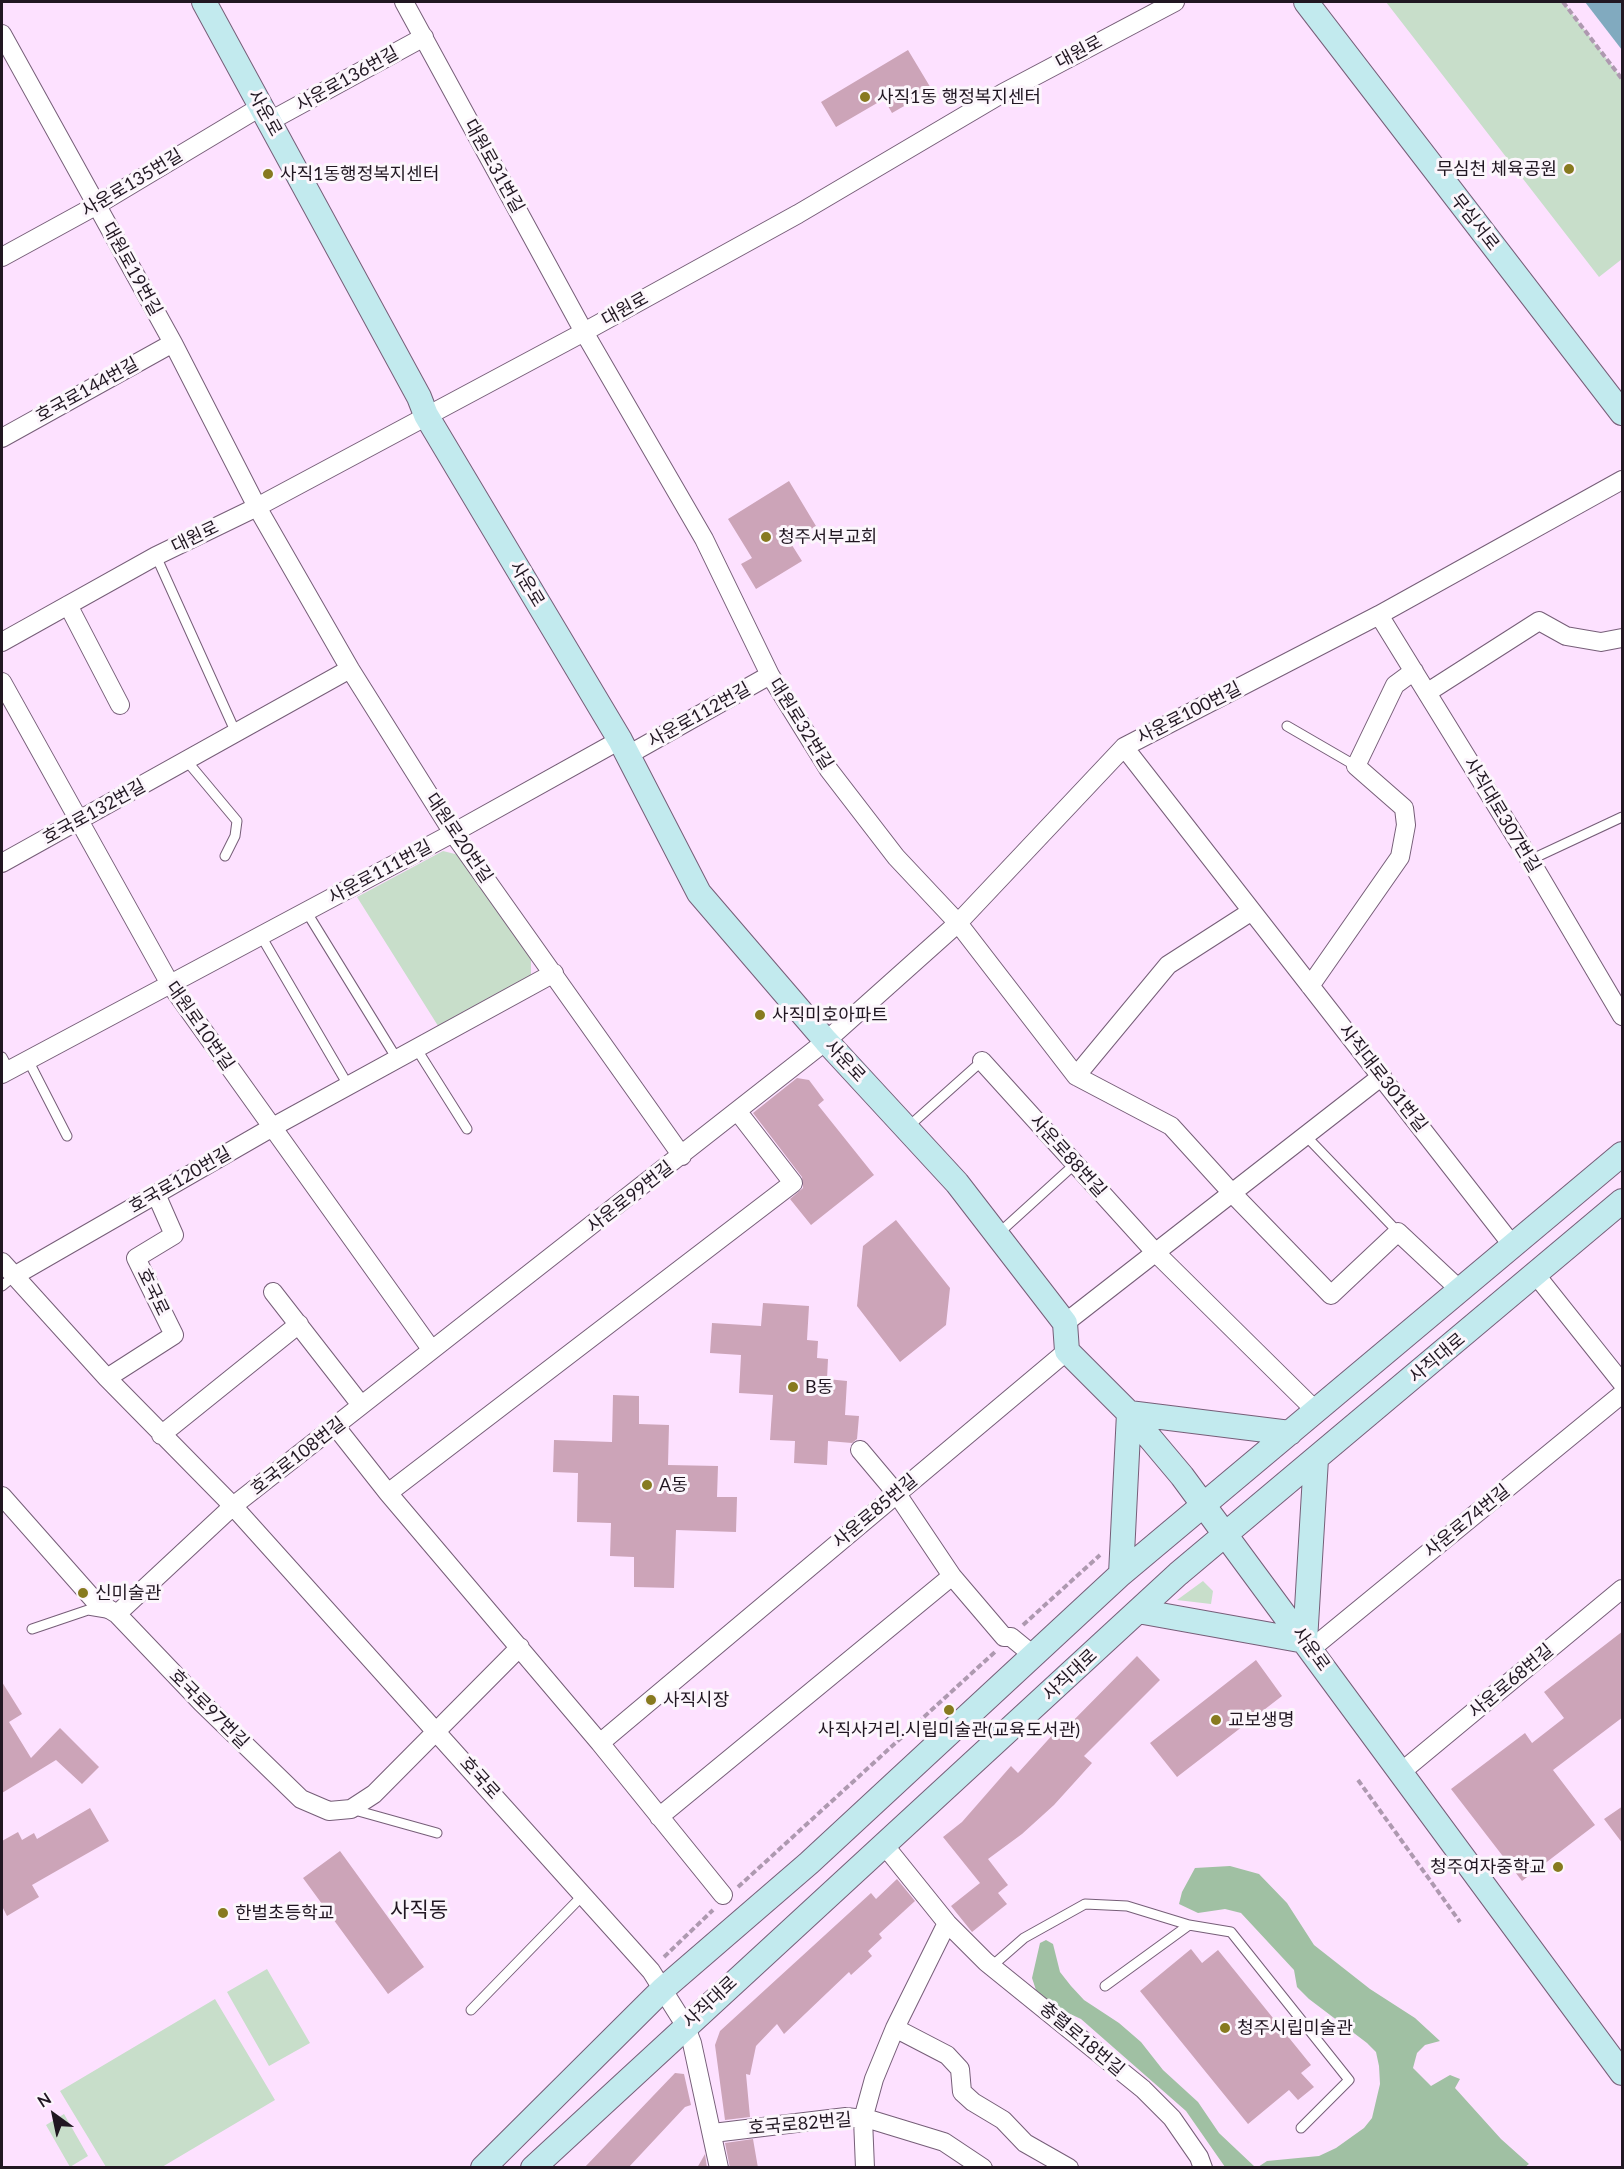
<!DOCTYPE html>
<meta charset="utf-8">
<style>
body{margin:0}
#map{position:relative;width:1624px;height:2169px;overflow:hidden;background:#fde1ff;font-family:Lato,sans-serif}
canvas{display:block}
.frame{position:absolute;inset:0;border:3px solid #211722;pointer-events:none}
.north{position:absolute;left:24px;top:2085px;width:60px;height:60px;-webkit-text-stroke:4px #fcf6fc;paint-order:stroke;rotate:327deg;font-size:16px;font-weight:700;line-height:24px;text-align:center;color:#211722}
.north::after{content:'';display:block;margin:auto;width:21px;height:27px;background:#211722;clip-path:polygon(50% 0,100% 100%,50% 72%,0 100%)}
</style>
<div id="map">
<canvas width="1624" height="2169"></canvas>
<div class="frame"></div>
<div class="north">N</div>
</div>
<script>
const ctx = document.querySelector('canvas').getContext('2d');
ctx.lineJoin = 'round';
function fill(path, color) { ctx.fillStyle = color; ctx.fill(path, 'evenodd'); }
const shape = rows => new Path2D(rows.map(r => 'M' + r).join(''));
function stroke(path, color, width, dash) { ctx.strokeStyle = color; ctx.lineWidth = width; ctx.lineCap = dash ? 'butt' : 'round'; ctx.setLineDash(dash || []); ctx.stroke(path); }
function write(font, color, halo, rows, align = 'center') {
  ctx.font = font + ' Lato,"Noto Sans KR",sans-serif'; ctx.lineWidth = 6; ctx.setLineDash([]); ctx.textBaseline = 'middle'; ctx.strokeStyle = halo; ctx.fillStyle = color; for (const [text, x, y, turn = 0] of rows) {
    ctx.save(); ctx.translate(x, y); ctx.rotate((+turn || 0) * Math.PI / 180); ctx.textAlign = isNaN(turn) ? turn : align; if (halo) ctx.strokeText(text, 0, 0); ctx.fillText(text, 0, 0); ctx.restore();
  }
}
const green = shape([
 [1386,2,1563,2,1622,79,1622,259,1599,277],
 [443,851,459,855,531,955,531,976,440,1029,357,897],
 [1203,1581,1213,1591,1211,1604,1177,1600],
 [267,1969,310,2043,269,2066,227,1992],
 [215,1999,275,2100,162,2167,106,2167,60,2091],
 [64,2114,88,2156,70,2167,46,2125]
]);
const forest = shape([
 [1230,1866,1259,1874,1287,1903,1314,1945,1370,1989,1415,2018,1440,2041,1425,2045,1417,2053,1413,2068,1431,2086,1450,2075,1460,2079,1455,2088,1501,2139,1529,2164,1525,2167,1258,2167,1267,2161,1319,2156,1336,2148,1364,2128,1372,2118,1380,2084,1379,2066,1376,2052,1367,2043,1309,1999,1297,1987,1294,1970,1241,1913,1225,1909,1198,1913,1179,1904,1182,1892,1195,1868],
 [1046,1940,1053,1944,1060,1972,1071,1986,1084,2000,1119,2023,1141,2042,1163,2070,1198,2102,1219,2133,1255,2167,1225,2167,1186,2111,1081,2019,1053,2006,1037,1993,1032,1978,1040,1943]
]);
const water = shape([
 [1585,2,1622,2,1622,50]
]);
const building = shape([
 [908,50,932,90,892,113,884,99,836,127,821,102],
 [789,481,816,526,790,542,802,561,756,589,741,564,752,558,728,519],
 [797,1078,809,1080,824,1100,818,1105,874,1175,811,1225,790,1199,803,1188,802,1177,753,1113],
 [896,1220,950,1288,946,1325,900,1362,857,1306,863,1246],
 [763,1303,809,1306,807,1340,818,1341,817,1358,828,1359,827,1379,847,1381,845,1415,859,1416,857,1439,852,1443,828,1441,827,1465,794,1463,795,1441,770,1440,773,1395,739,1393,741,1355,710,1353,712,1323,761,1326],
 [613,1395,639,1396,639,1424,669,1425,668,1465,718,1466,717,1497,737,1497,736,1532,676,1530,674,1588,634,1587,634,1557,610,1556,611,1523,577,1522,578,1473,553,1472,554,1440,612,1442],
 [1623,1631,1623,1717,1553,1770,1595,1825,1522,1881,1451,1789,1525,1733,1532,1743,1564,1718,1544,1692],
 [1137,1656,1160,1680,1084,1756,1092,1763,1054,1805,1022,1834,988,1859,1008,1885,998,1893,1007,1904,972,1932,951,1906,980,1883,943,1837,962,1822,1011,1766,1018,1773,1056,1731,1060,1734],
 [1256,1660,1282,1696,1177,1777,1150,1743],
 [2,1682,22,1714,9,1722,31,1758,60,1728,99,1767,82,1784,56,1760,2,1793],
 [1623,1806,1623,1844,1604,1819],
 [90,1808,109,1841,32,1885,39,1897,7,1916,2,1906,2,1841,18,1832,22,1840,34,1833,37,1839],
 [340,1851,424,1967,388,1994,303,1878],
 [897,1879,915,1901,879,1934,882,1938,868,1951,872,1956,851,1975,849,1972,784,2034,777,2024,756,2046,750,2075,746,2074,750,2117,725,2120,715,2045,720,2031,871,1893,876,1899],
 [1191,1949,1202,1963,1218,1950,1311,2065,1301,2073,1314,2087,1298,2100,1289,2090,1248,2124,1140,1991],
 [675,2073,684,2074,691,2105,685,2107,628,2168,584,2168],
 [753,2139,758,2168,730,2168,725,2143],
 [705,2154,707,2168,697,2168]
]);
const path = shape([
 [1563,2,1622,79],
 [1023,1625,1100,1555],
 [1358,1780,1460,1922],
 [738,1887,996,1651],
 [664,1957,713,1910]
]);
const lane = shape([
 [156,556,236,733],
 [1287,726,1356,766],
 [186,760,237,821,235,836,225,856],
 [1530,860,1622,817],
 [306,911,397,1059],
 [261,936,348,1085],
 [416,1048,467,1129],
 [2,1057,9,1070],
 [28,1060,67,1136],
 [908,1127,982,1061],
 [1305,1135,1398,1232],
 [999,1233,1075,1164],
 [2,1286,14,1276],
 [32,1629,88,1610,106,1613],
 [351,1809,437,1833],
 [1189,1925,1231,1932,1349,2080,1301,2128],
 [992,1966,1024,1938,1085,1904,1127,1906,1189,1925,1105,1986],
 [471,2010,584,1894]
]);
const street = shape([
 [404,2,584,332,704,539,770,675,829,770,896,857,958,923,1076,1076,1171,1126,1231,1192,1331,1295,1398,1232,1460,1290],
 [2,34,173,343,257,507,350,669,453,833,682,1156],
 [270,121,424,37],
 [2,257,97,205,262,106],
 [2,438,173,343],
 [68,605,120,705],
 [1379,615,1530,860,1622,1016],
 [2,642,156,556,257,507,584,332,798,214,1003,93,1175,2],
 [2,682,170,984,431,1349],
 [1428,692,1539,621,1566,636,1601,642,1622,638],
 [1124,747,1513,1246],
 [628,755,770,675],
 [2,863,350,669],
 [1310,986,1400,857,1406,825,1404,808,1356,766,1395,685,1414,671],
 [982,1061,1155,1252,1316,1411],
 [2,1074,453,833,620,740],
 [1076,1076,1168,965,1252,911],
 [2,1262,107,1378,233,1506,651,1971,685,2025,692,2043,719,2168],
 [1536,1275,1622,1383],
 [14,1276,271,1128,554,973],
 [273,1292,361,1405],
 [1065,1323,1382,1076],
 [107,1378,174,1335,136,1258,174,1235,156,1194],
 [336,1427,388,1493,600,1743,723,1895],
 [161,1435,299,1324],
 [860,1450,897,1494,952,1576,1004,1637,1011,1637,1033,1655],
 [388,1493,793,1183,738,1112],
 [2,1496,94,1600,117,1614,202,1703,301,1799,329,1811,351,1809,374,1794,520,1647],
 [117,1614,233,1506,826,1041,958,923,1124,747,1379,615,1622,480],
 [1311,1649,1622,1394],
 [600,1743,1067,1351],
 [1400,1773,1622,1589],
 [659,1817,952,1576],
 [947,1923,986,1962,1143,2089,1172,2118,1199,2157,1203,2168],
 [895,2028,947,2055,960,2069,962,2092,973,2102,1003,2120,1025,2143,1069,2168],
 [713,2133,846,2117,872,2120,944,2142,983,2168],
 [865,2168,863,2119,874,2079,895,2028,947,1923,885,1846]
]);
const secondary = shape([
 [204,2,419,397,426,415,620,740,699,893,826,1041,957,1183,1065,1323,1067,1351,1129,1413,1182,1476,1622,2073],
 [1306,2,1622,413],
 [1129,1413,1290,1433],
 [1121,1574,1129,1413],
 [1138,1611,1305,1641],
 [1305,1641,1316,1459],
 [483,2168,663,1989,809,1863,1121,1574,1622,1154],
 [533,2168,1178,1574,1622,1201]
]);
const markers = [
 [865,97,6,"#877a1f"],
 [1569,169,6,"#877a1f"],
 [268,174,6,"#877a1f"],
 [766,537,6,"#877a1f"],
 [760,1015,6,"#877a1f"],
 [793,1387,6,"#877a1f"],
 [647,1485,6,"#877a1f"],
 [83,1593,6,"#877a1f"],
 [651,1700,6,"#877a1f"],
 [949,1710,6,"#877a1f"],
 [1216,1720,6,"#877a1f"],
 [1558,1867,6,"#877a1f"],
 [223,1913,6,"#877a1f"],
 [1225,2028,6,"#877a1f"]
];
const streetNames = [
 ["대원로",1079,52,-28],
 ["사운로136번길",347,79,-29],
 ["사운로",265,113,61],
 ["대원로31번길",494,166,61],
 ["사운로135번길",132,183,-31],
 ["무심서로",1475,222,52],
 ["대원로19번길",132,269,61],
 ["대원로",625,309,-29],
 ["호국로144번길",87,390,-29],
 ["대원로",195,537,-26],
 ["사운로",527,584,59],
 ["사운로100번길",1189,713,-27],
 ["사운로112번길",699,715,-29],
 ["대원로32번길",801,724,58],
 ["호국로132번길",94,812,-29],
 ["사직대로307번길",1502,815,59],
 ["대원로20번길",459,838,56],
 ["사운로111번길",380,872,-28],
 ["대원로10번길",200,1026,55],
 ["사운로",845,1061,47],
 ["사직대로301번길",1383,1078,52],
 ["사운로88번길",1068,1156,48],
 ["호국로120번길",180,1180,-30],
 ["사운로99번길",630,1197,-38],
 ["호국로",153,1292,64],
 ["사직대로",1437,1358,-40],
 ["호국로108번길",298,1456,-38],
 ["사운로85번길",875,1511,-40],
 ["사운로74번길",1467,1521,-39],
 ["사운로",1311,1649,54],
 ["사직대로",1070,1675,-43],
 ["사운로68번길",1511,1681,-40],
 ["호국로97번길",209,1709,45],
 ["호국로",480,1778,48],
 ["사직대로",710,2002,-43],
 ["충렬로18번길",1082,2039,40],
 ["호국로82번길",800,2124,-5]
];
const poiNames = [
 ["사직1동 행정복지센터",877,97],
 ["무심천 체육공원",1557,169,"right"],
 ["사직1동행정복지센터",280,174],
 ["청주서부교회",778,537],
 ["사직미호아파트",772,1015],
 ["B동",805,1387],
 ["A동",659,1485],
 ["신미술관",95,1593],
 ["사직시장",663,1700],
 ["교보생명",1228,1720],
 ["사직사거리.시립미술관(교육도서관)",949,1730,"center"],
 ["청주여자중학교",1546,1867,"right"],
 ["한벌초등학교",235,1913],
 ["청주시립미술관",1237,2028]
];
const quarterNames = [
 ["사직동",419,1910]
];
fill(green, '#c8deca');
fill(forest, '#a0c0a3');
fill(water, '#81aabf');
fill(building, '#cca4b8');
stroke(lane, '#765e78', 11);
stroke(street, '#765e78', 20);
stroke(secondary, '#765e78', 26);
stroke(path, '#ae99b0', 4, [6, 3]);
stroke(lane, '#fff', 9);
stroke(street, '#fff', 18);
stroke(secondary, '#c2eaee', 24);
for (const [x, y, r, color] of markers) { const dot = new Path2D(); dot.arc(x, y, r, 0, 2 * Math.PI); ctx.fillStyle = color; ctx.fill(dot); stroke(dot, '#fcf6fc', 2); }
write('18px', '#211722', '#fcf6fc', streetNames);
write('18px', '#211722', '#fcf6fc', poiNames, 'left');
write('21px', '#211722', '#fcf6fc', quarterNames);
</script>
